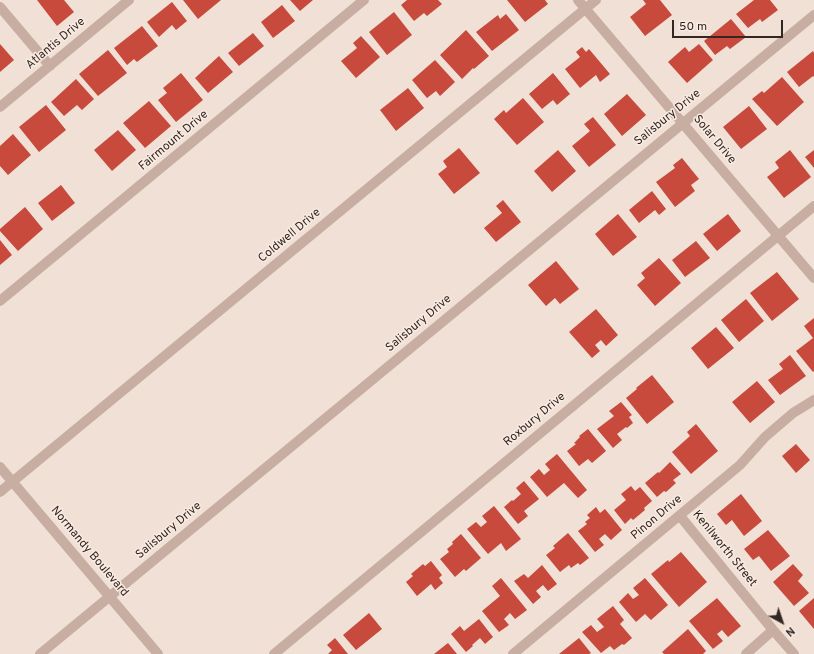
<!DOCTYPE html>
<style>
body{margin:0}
#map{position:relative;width:814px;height:654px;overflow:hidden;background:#f0e0d6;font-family:Overpass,sans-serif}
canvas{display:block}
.north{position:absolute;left:762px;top:602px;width:40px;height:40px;-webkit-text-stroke:3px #f9ebe1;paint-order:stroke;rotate:140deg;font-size:11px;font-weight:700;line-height:16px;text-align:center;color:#332724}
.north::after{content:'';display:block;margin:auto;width:14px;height:18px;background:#332724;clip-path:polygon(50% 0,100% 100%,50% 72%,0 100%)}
.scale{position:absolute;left:672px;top:20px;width:111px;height:18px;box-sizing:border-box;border:2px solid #332724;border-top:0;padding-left:5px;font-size:12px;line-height:14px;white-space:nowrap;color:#332724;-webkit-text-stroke:3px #f9ebe1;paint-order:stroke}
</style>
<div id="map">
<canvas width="814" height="654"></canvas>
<div class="north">N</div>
<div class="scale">50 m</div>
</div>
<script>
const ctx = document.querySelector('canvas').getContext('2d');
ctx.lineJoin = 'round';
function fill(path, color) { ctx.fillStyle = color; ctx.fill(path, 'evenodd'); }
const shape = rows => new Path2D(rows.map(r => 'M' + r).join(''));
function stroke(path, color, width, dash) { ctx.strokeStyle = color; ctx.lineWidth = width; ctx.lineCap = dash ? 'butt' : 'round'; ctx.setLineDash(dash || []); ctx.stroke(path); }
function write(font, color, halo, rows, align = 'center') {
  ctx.font = font + ' Overpass,sans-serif'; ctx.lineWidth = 3; ctx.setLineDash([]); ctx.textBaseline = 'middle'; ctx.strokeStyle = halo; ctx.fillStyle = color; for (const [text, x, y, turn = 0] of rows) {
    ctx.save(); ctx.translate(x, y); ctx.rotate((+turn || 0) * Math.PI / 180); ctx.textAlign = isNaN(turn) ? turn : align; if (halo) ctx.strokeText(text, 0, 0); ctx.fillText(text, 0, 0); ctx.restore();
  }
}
const building = shape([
 [37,0,64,0,74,12,57,26],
 [183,0,221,0,198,19],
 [290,0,313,0,300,11],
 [407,0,438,0,442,4,427,16,424,13,414,21,401,5],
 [507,0,545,0,548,4,525,22],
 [643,0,660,0,672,15,645,36,630,17,646,4],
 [754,0,770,0,778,10,762,22,760,19,748,28,736,14],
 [172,2,187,21,176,30,172,25,159,37,147,22],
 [282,5,295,21,273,38,261,22],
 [394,12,412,35,387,55,369,32],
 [506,14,519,30,492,51,476,32,498,15,500,19],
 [731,19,746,37,730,49,727,46,715,55,704,41],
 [142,26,158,46,137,62,134,59,127,65,114,48],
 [466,30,489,56,474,69,473,68,462,79,440,55],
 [253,33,264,46,239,66,228,53],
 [361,36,380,57,356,78,341,61,357,48,353,43],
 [0,44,14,60,0,72],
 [699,44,713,60,687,83,668,62,685,47,689,52],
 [582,47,586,52,589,49,610,74,600,82,596,75,580,88,565,69,580,57,576,52],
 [108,50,127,73,98,96,79,74],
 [813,51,814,53,814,77,813,76,799,87,787,72],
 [219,56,233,72,208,93,195,78],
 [435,60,455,82,440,96,436,91,427,98,412,80],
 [181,73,203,100,176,122,158,100,167,93,163,88],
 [553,73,570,94,557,105,553,100,542,109,529,94],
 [782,77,804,102,777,126,752,99,762,91,764,93],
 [76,79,94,99,82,110,77,105,64,116,51,102],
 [408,88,424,108,396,131,380,110],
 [627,94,646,115,622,136,604,114],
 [523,98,544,122,517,145,494,119,504,110,506,113],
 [149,101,171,126,145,148,123,123],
 [46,105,66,130,39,152,19,127],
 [749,106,767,129,741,149,723,127],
 [593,117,616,145,589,167,572,146,590,131,584,124],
 [118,130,136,150,112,171,94,150],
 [13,134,31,155,8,175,0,166,0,146],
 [459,148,480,173,454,194,438,174,447,167,443,161],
 [558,150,576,171,552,192,534,171],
 [790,150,811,177,784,198,767,177,779,168,775,162],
 [814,150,814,168,805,157],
 [682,158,699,179,691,185,695,191,675,207,656,182,675,168,673,165],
 [61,185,75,203,52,221,38,203],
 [652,191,666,209,659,215,655,210,639,223,629,210],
 [503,200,521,222,496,242,484,228,502,213,496,206],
 [25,207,43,229,18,251,0,231,0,229],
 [618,214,637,237,613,256,595,234],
 [728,214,741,231,717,251,703,234],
 [0,240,12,255,0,265],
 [696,241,710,258,685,277,672,260],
 [659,258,681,283,655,306,637,285,645,278,641,273],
 [556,261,579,289,560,304,555,298,546,306,528,285],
 [777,272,799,299,772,321,750,293],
 [746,299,764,321,739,342,721,320],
 [596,309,618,335,606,346,601,340,595,345,600,351,592,358,569,332],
 [814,318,814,371,813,372,796,351,813,338,804,326],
 [716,327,734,348,708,369,691,348],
 [790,355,806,376,780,395,768,380,783,369,779,364],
 [652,375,674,402,647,424,626,398,637,389,636,388],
 [757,381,775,402,750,423,732,402],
 [621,402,632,415,629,417,633,423,627,428,626,427,617,434,622,440,613,448,597,429,614,416,609,411],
 [696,424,718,451,691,474,672,452,690,436,687,432],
 [588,429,606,451,592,463,588,459,579,466,567,451,576,444,574,443,580,437,579,436],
 [796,444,810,460,796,473,782,456],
 [557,454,587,490,578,498,564,483,547,497,530,477,539,469,544,475,550,470,545,464],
 [670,462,681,474,673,480,676,483,666,492,664,491,657,497,645,483,658,472,659,473],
 [524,481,539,499,524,511,528,516,518,524,504,507,512,500,513,501,521,494,516,488],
 [631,486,635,491,640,487,652,501,644,508,645,510,633,520,631,518,625,524,614,510,626,500,621,494],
 [741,494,762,521,744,536,732,520,726,525,717,514],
 [494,506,521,539,506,551,501,543,488,554,467,529,476,522,481,527,487,522,482,516],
 [596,507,600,513,605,509,622,530,611,540,605,534,599,539,604,545,595,552,578,531,587,524,585,522,590,518,587,515],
 [768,530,790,556,771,571,759,556,753,560,744,549],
 [568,533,589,558,580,565,578,563,571,568,569,565,560,572,546,555,555,548,553,546],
 [461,534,481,558,466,571,464,569,455,577,440,559,449,552,447,549,453,544,452,542],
 [681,552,707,582,679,607,651,574,668,560,669,562],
 [431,561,442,575,439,578,443,583,435,590,431,584,417,596,406,582,413,576,411,574,423,564,425,566],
 [793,564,803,575,798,581,809,593,794,606,773,582],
 [542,565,557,584,548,591,543,585,536,591,541,597,533,604,514,581,524,574,528,578],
 [501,578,527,610,515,619,510,613,504,619,509,625,499,632,482,611,500,596,492,586],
 [645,578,668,605,651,620,645,614,636,622,619,602,628,593,633,599,639,595,633,588],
 [717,598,741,626,728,637,722,630,717,634,723,641,713,649,689,621],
 [814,598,814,629,799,611],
 [613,606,624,620,620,624,632,638,624,645,622,644,614,650,610,646,601,653,582,632,591,625,597,632,604,627,597,619],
 [369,613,382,629,356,650,343,635],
 [479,619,493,637,485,644,480,638,472,645,473,646,466,652,451,634,460,626,464,631],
 [688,629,706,651,703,654,664,654,662,652],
 [335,638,348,654,328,654,332,650,327,645],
 [579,638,591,653,589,654,559,654],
 [448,643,457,654,434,654]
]);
const minor = shape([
 [578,0,814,278],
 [0,7,50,66],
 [0,107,129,0],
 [0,301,364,0],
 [0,467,158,654],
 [0,492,596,0],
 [680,516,773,630,794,654],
 [40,654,814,15],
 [274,654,814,206],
 [513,654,740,465,765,437,793,413,814,400],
 [746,654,773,630]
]);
const streetNames = [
 ["Atlantis Drive",56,44,-40],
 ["Salisbury Drive",668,118,-39],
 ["Solar Drive",714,140,50],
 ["Fairmount Drive",174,141,-40],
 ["Coldwell Drive",290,236,-40],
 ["Salisbury Drive",419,324,-40],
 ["Roxbury Drive",535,420,-40],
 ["Pinon Drive",657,518,-40],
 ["Salisbury Drive",169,531,-40],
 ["Kenilworth Street",724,549,51],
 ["Normandy Boulevard",89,552,50]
];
fill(building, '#c74a3d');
stroke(minor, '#c8aea2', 10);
write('12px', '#332724', '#f9ebe1', streetNames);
</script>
